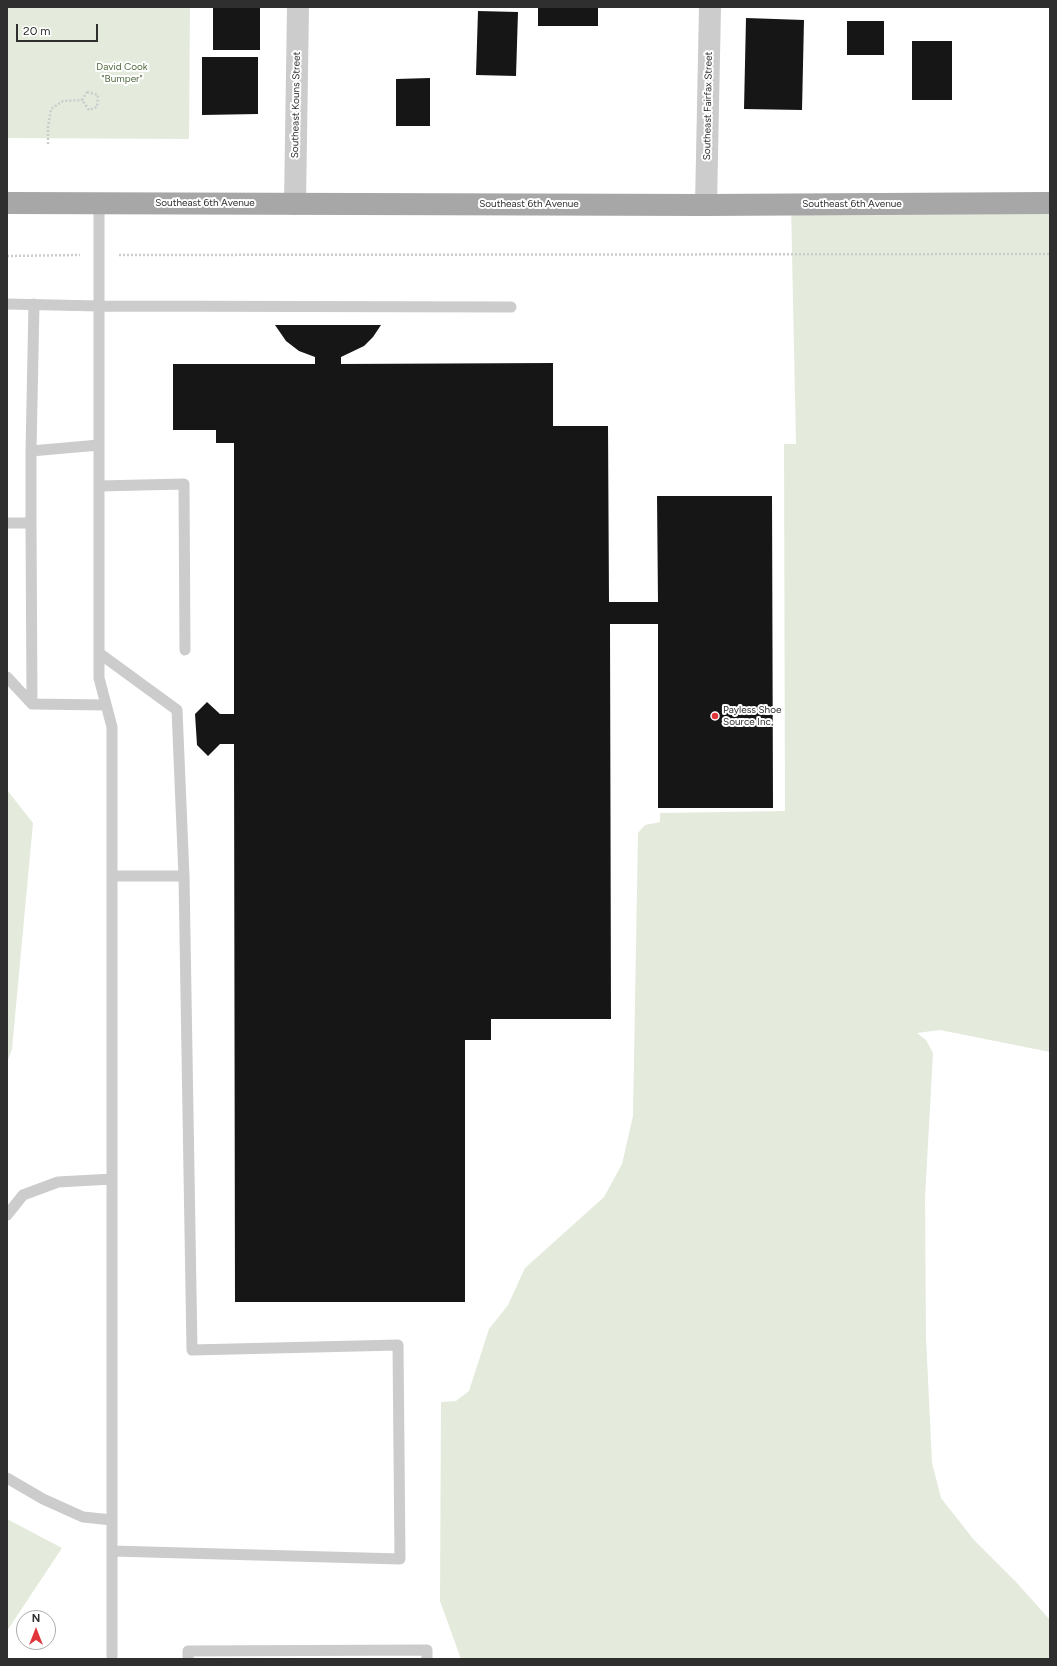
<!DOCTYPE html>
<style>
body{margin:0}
#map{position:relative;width:1057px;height:1666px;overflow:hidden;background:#fff;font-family:Figtree,sans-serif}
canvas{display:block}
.frame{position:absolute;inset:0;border:8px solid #2f2f2f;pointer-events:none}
.north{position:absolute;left:16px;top:1610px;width:40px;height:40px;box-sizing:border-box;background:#fff;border:1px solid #acacac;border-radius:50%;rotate:0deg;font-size:11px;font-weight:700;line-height:16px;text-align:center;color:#2f2f2f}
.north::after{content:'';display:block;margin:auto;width:14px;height:18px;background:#e1353c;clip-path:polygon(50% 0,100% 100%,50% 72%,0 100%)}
.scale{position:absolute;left:16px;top:24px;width:82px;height:18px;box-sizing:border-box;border:2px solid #2f2f2f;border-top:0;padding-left:5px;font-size:12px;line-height:14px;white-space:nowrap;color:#2f2f2f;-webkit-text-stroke:3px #fff;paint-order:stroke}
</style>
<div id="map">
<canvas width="1057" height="1666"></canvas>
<div class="frame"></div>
<div class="north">N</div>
<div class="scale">20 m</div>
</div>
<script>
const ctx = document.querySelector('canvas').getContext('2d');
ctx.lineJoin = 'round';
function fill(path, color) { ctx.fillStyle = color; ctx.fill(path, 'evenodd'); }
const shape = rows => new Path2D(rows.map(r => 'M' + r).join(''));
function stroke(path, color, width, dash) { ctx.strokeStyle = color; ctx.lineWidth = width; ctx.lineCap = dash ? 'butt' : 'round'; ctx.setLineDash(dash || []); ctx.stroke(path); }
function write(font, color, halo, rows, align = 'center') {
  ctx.font = font + ' Figtree,sans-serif'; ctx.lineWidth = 4; ctx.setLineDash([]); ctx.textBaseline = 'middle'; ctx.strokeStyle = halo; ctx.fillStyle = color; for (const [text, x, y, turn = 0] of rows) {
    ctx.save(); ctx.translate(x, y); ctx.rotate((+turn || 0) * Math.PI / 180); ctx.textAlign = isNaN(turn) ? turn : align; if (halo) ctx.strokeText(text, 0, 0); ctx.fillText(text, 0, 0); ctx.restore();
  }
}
const green = shape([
 [7,7,190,7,189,139,7,138],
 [1050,203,1050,1052,940,1030,917,1033,926,1040,933,1053,925,1198,926,1337,932,1463,941,1498,974,1540,1017,1583,1050,1620,1050,1659,461,1659,440,1601,441,1402,456,1401,469,1391,489,1329,508,1305,525,1268,604,1197,622,1164,633,1116,638,833,645,825,660,822,660,813,785,811,784,444,796,444,791,204],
 [7,790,33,823,12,1049,7,1063],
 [7,1519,62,1548,7,1631]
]);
const building = shape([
 [213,7,260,7,260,50,213,50],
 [538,7,598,7,598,26,538,26],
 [478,11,518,12,516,76,476,75],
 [746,18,804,20,802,110,744,109],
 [847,21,884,21,884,55,847,55],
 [912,41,952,41,952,100,912,100],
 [202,57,258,57,258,114,202,115],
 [430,78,430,126,396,126,396,79],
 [275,325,381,325,373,337,364,346,341,357,341,364,553,363,553,426,608,426,609,602,658,602,657,496,772,496,773,808,658,808,658,624,610,624,611,1019,491,1019,491,1040,465,1040,465,1302,235,1302,234,744,220,744,208,756,197,745,195,714,207,702,220,714,234,714,234,443,216,443,216,430,173,430,173,364,315,364,315,357,299,351,286,341]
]);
const path = shape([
 [87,92,98,95,97,107,89,110,82,100,87,92],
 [48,144,48,127,51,109,63,101,82,100],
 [119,255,1050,254],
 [7,256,80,255]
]);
const lane = shape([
 [99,203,99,678,112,727,112,1659],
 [7,304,99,306,511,307],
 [31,451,34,304],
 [99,486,184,484,185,650],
 [7,523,31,523,31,451,99,445],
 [31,523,32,704],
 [99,653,177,710,184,876,192,1350,398,1345,400,1559,112,1551],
 [7,677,32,704,106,705],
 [112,876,184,876],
 [7,1215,23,1195,58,1182,112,1179],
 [7,1478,43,1499,83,1517,112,1520],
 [188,1659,188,1651,427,1650,427,1659]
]);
const street = shape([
 [295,204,298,7],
 [706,205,710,7]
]);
const primary = shape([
 [7,203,706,205,1050,203]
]);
const markers = [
 [715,716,4,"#e1353c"]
];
const parkNames = [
 ["David Cook",122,67],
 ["\"Bumper\"",122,79]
];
const streetNames = [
 ["Southeast Kouns Street",296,105,-89],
 ["Southeast Fairfax Street",708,106,-89],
 ["Southeast 6th Avenue",205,203],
 ["Southeast 6th Avenue",529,204],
 ["Southeast 6th Avenue",852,204]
];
const poiNames = [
 ["Payless Shoe",723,710],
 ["Source Inc.",723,722]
];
fill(green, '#e4ebdd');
fill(building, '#161616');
stroke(path, '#ccc', 2.5, [2, 2]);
stroke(lane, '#ccc', 11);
stroke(street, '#ccc', 22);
stroke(primary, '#a7a7a7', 22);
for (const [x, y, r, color] of markers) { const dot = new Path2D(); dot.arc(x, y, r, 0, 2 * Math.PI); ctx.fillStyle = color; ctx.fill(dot); stroke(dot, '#fff', 1.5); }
write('10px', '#50693d', '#fff', parkNames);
write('10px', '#2f2f2f', '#fff', streetNames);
write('10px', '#2f2f2f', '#fff', poiNames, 'left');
</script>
